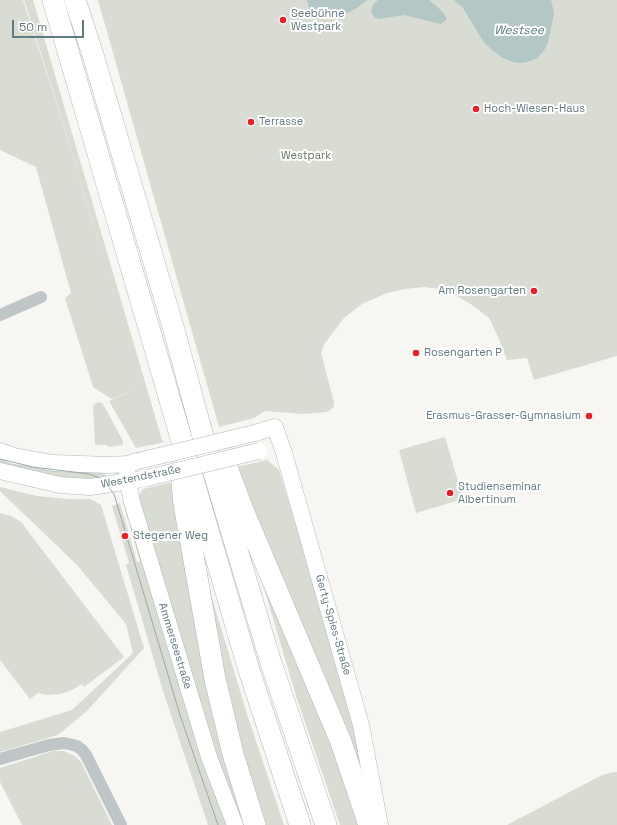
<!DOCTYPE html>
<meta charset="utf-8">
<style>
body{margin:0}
#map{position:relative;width:617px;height:825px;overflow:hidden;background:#f7f6f3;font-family:"Space Grotesk",sans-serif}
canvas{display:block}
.scale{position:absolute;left:12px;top:20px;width:72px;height:18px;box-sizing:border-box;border:2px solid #607a80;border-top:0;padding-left:5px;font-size:12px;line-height:14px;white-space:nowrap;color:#607a80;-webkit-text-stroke:3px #fff;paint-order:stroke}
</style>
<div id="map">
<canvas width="617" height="825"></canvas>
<div class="scale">50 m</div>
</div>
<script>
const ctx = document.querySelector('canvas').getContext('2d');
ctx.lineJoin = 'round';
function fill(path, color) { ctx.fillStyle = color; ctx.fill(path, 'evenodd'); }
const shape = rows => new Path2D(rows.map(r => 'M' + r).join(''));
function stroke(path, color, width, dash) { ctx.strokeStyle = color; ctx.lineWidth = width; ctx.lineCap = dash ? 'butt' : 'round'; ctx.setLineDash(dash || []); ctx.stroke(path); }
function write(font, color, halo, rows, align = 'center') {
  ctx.font = font + ' "Space Grotesk",sans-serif'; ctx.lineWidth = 4; ctx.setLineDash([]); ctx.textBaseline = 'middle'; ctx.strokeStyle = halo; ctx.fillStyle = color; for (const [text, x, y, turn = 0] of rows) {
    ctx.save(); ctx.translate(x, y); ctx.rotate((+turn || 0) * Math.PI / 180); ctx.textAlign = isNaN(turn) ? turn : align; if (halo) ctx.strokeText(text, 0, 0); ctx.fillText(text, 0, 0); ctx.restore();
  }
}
const green = shape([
 [0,0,23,0,61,117,125,332,61,116,24,0,33,0,162,440,165,442,136,448,109,401,142,387,112,399,93,387,65,298,71,293,36,167,0,150],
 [98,0,617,0,617,356,534,380,527,358,507,360,499,339,489,318,472,305,457,296,441,289,424,287,405,289,387,293,362,304,344,318,325,343,321,353,334,402,333,408,327,412,303,414,265,411,254,418,219,427],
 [100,402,103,404,123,441,123,445,108,447,107,445,95,445,93,406,96,403],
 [445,437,463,499,416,513,399,450],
 [0,457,102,469,108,478,72,480,0,467],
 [267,460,279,470,346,689,368,795,332,694,264,537,236,467],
 [173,482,248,825,239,825,237,820,138,497,143,489],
 [0,487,37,496,68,499,90,499,101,505,144,648,87,711,58,735,0,752,0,732,72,710,133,653,126,624,77,565,0,491],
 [126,501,227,825,208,825,163,691,126,565,129,563,112,506,120,503,137,562,140,562,130,527,132,526,130,517,127,518,123,502],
 [0,513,11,516,21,522,124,657,84,687,82,684,72,690,60,694,48,695,38,693,30,699,0,660],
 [253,551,363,825,340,825,297,699],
 [205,575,247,714,284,825,260,825,245,779],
 [53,751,64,751,75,756,81,762,112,825,22,825,0,782,0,768],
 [614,772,617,772,617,825,507,825,602,775]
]);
const water = shape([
 [306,0,367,0,357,8,343,15,326,18,310,15,308,2],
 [378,0,429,0,443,12,447,19,441,24,404,15,379,19,375,18,371,12,373,5],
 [454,0,551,0,554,13,548,43,543,52,536,59,527,62,520,63,512,62,503,58,492,50,483,41,463,8]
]);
const minor = shape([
 [0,315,41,297],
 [0,759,49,745,64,743,77,746,82,750,86,755,121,825]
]);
const secondary = shape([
 [255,433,275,427,284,453,361,725,380,825],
 [0,451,14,456,53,463,109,465,128,464,138,461],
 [128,464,127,477,132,502,209,757,235,825],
 [0,471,60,485,90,487,137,480]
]);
const motorway = shape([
 [53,0,248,667,300,825],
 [75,0,93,55,174,330,202,433,271,663,326,825],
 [226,465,243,510,341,742,369,825],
 [181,472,184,504,215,679,233,754,255,825]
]);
const tram = shape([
 [0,459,33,467,89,474,100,478,106,484,114,494,180,715,218,825]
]);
const secondaryBridge = shape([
 [138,461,255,433],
 [143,479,259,451]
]);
const markers = [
 [283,20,4,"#ec1e27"],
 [476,109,4,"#ec1e27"],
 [251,122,4,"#ec1e27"],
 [534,291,4,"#ec1e27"],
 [416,353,4,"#ec1e27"],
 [589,416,4,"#ec1e27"],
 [450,493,4,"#ec1e27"],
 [125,536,4,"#ec1e27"]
];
const poiNames = [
 ["Seebühne",291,14],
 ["Westpark",291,27],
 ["Hoch-Wiesen-Haus",484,109],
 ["Terrasse",259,122],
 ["Am Rosengarten",526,291,"right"],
 ["Rosengarten P",424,353],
 ["Erasmus-Grasser-Gymnasium",581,416,"right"],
 ["Studienseminar",458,487],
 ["Albertinum",458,500],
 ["Stegener Weg",133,536]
];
const parkNames = [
 ["Westpark",306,156]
];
const streetNames = [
 ["Westendstraße",141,477,-11],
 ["Gerty-Spies-Straße",333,625,74],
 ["Ammerseestraße",175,646,73]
];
const waterNames = [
 ["Westsee",519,31]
];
fill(green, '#d8dcd2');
fill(water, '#b2c7c6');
stroke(secondary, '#afb9bb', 17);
stroke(motorway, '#b0b8b9', 22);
stroke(minor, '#bfc6c8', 12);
stroke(secondary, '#fff', 16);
stroke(motorway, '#fff', 21);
stroke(tram, '#9ca8ab', 1);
stroke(secondaryBridge, '#afb9bb', 17, []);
stroke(secondaryBridge, '#fff', 16);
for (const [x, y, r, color] of markers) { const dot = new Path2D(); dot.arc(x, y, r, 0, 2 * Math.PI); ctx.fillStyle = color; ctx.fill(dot); stroke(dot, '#fff', 1.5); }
write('11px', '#607a80', '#fff', poiNames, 'left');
write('11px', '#6a785f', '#fff', parkNames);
write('11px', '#607a80', '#fff', streetNames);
write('italic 12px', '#5a7c7b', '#fff', waterNames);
</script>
